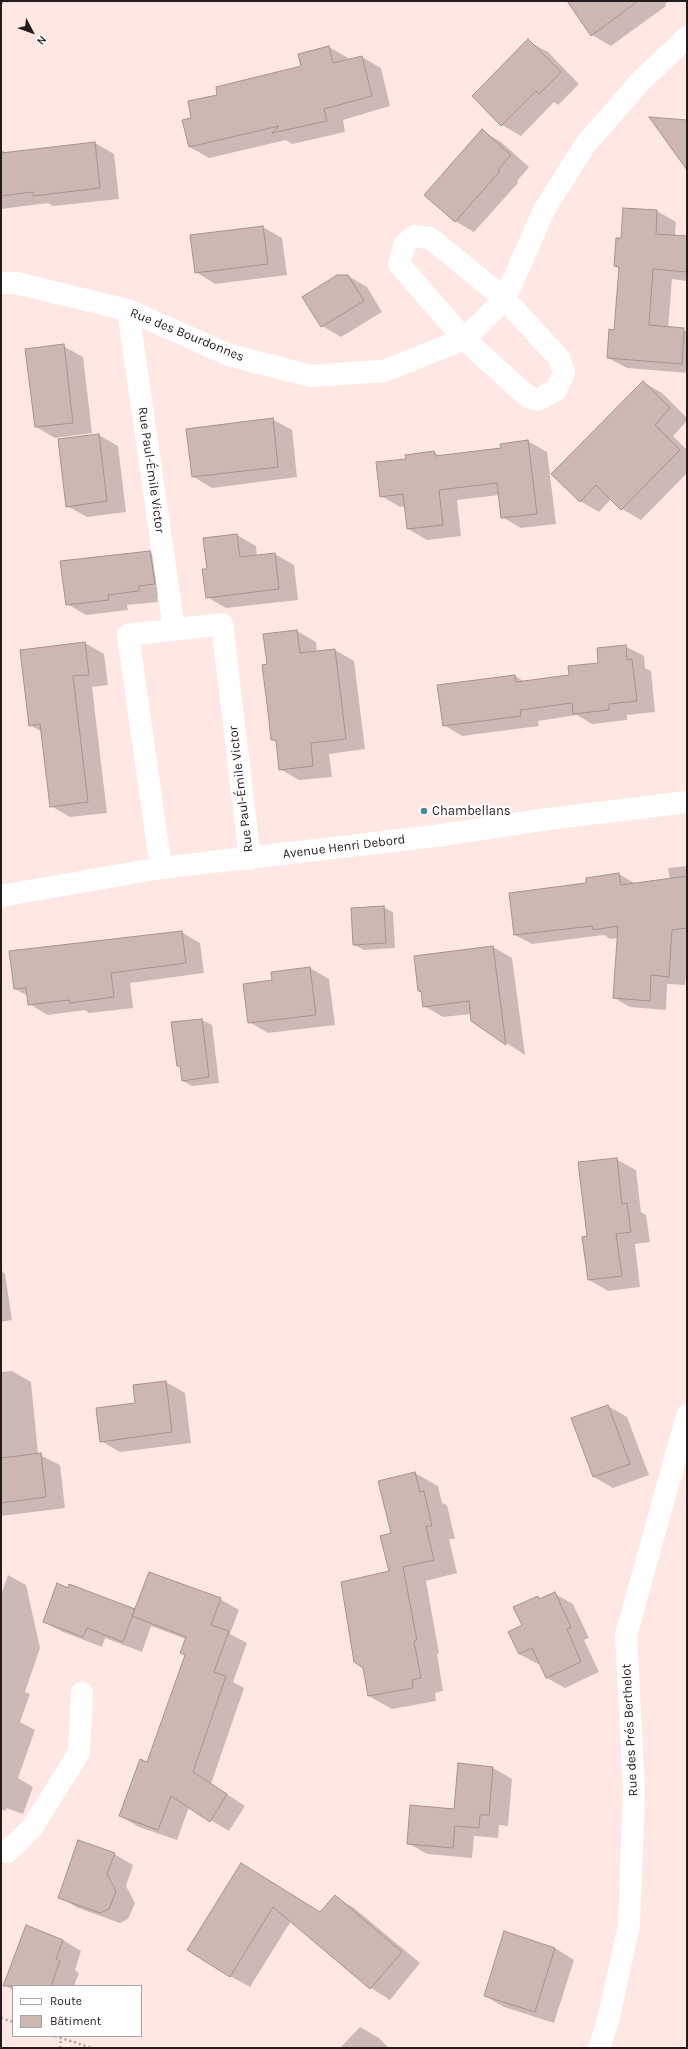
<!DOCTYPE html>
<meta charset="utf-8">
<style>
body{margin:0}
#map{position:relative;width:688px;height:2049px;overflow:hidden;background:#ffe8e4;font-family:Karla,sans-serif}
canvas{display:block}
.frame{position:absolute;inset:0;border:2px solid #241c1a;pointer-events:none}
.legend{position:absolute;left:12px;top:1985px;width:130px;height:52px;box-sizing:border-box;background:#fff;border:1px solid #a7a4a3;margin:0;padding:5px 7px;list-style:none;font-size:12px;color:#241c1a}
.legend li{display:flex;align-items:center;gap:8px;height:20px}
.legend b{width:20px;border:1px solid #a7a4a3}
.north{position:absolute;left:12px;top:12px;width:40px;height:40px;-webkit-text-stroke:3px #fff;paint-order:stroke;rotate:131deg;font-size:11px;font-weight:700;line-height:16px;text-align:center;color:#241c1a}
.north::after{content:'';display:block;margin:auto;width:14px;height:18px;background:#241c1a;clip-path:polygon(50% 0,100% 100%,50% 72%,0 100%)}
</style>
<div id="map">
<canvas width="688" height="2049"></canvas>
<div class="frame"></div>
<ul class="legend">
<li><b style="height:5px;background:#fff"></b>Route</li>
<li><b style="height:11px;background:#ccb7b2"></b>Bâtiment</li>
</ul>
<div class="north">N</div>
</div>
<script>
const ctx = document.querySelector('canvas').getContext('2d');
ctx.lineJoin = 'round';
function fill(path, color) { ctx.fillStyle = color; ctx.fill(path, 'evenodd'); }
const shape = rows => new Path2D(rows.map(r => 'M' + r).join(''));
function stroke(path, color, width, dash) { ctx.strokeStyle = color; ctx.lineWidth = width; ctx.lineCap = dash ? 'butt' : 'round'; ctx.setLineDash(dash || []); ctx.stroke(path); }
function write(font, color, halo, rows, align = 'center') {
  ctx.font = font + ' Karla,sans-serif'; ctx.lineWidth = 4; ctx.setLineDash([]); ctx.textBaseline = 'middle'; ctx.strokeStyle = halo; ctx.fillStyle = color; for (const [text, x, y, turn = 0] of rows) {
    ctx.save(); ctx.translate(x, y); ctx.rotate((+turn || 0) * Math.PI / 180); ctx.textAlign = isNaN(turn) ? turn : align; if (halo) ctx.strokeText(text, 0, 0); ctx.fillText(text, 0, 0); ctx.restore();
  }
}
const shadow = shape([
 [568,1,669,1,665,4,666,6,611,46,592,35],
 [528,41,548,52,579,84,558,105,554,102,521,136,502,125],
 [329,47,348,58,348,60,362,57,381,68,390,106,343,120,345,132,292,144,286,140,209,158,190,147,184,121,193,118,218,95,302,67],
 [482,131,501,142,529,167,517,181,518,183,474,232,455,221],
 [95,143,114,154,119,199,53,206,48,203,1,209,1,150,7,153],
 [657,211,676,222,675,236,687,237,687,281,672,279,668,328,687,331,687,373,627,368,608,358,615,331,620,269,615,266,622,240],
 [263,227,282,238,287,275,215,284,196,272],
 [348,276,367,287,382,312,341,337,322,326],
 [63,346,83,357,92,433,55,438,36,427],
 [643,382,662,393,687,418,687,421,673,436,687,450,687,473,641,520,622,509,611,499,599,512,580,501],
 [272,419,292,430,297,477,212,488,192,476],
 [99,435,118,446,126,512,87,517,67,506],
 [528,441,547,452,556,524,521,528,502,517,500,495,457,500,461,536,427,540,408,529,405,506,400,507,381,496,407,460,434,452,440,456,502,449,501,444],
 [237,535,256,546,257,556,275,554,294,565,298,600,226,608,207,597,208,570],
 [150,552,169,563,174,595,157,597,158,602,127,605,128,610,86,615,67,604],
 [297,631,316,642,317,652,335,650,354,661,365,749,329,754,332,777,299,780,280,769,277,742,272,740,268,665],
 [85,643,104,654,108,685,92,687,107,813,70,817,51,806,42,732,30,725],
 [625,646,644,656,645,668,651,671,655,712,627,715,627,720,592,724,577,715,538,721,539,726,462,736,444,725,515,676,525,682,570,676,599,664],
 [687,866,687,967,685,985,667,984,666,1010,630,1007,614,998,618,938,610,939,604,935,532,944,515,935,511,893,587,884,619,874,636,884,670,879,668,868],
 [383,907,393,912,395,948,364,950,354,945],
 [181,932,200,943,204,973,130,983,133,1008,89,1013,85,1010,48,1015,29,1004,28,996,15,989],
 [493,947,512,958,525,1055,472,1021,471,1014,443,1017,424,1006,422,993,419,991],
 [310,968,329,979,335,1025,268,1033,249,1022],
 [202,1020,212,1025,219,1083,192,1086,183,1081,173,1023],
 [616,1159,636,1170,641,1212,646,1215,650,1242,635,1244,640,1287,608,1291,589,1280,588,1237],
 [1,1270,5,1274,12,1320,1,1322],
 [12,1371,31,1382,38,1454,60,1465,65,1508,1,1516,1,1372],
 [166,1382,185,1393,191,1443,120,1452,101,1441,136,1404],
 [608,1406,627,1417,649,1475,613,1488,594,1477,572,1419],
 [415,1473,438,1486,442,1503,447,1505,455,1539,449,1539,457,1573,426,1581,439,1653,437,1654,443,1691,435,1693,436,1701,392,1709,369,1696,364,1668,390,1572,392,1533],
 [8,1575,26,1585,40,1648,25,1692,30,1694,20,1722,35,1730,18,1778,33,1787,23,1814,6,1808,6,1811,1,1809,1,1595],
 [555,1594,573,1604,589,1638,584,1640,599,1672,565,1688,547,1678,540,1663,538,1664,519,1654,523,1626,537,1597,542,1599],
 [220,1599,239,1610,230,1634,247,1643,233,1682,244,1688,211,1784,245,1806,229,1831,189,1807,177,1840,139,1827,120,1816,148,1763,186,1655,186,1639,151,1626,142,1652,105,1638,102,1647,63,1632,44,1622],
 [493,1768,512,1779,508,1826,499,1825,498,1838,474,1836,472,1858,427,1854,408,1843,455,1810],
 [114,1854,133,1865,126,1886,135,1903,128,1919,120,1923,78,1908,59,1897],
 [242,1865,321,1913,335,1897,354,1908,420,1963,390,2000,371,1988,291,1921,250,1987,230,1976],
 [26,1927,63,1940,81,1951,75,1970,79,1973,74,1986,13,1986,13,1990,5,1985],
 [505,1933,555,1948,574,1960,554,2023,504,2007,485,1996],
 [360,2027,379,2038,389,2048,340,2048]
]);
const building = shape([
 [567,1,638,1,591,36,567,1],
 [528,39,561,72,539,94,536,91,501,126,472,96,528,39],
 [329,46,333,63,362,56,372,96,324,109,327,121,272,133,279,126,189,147,182,120,191,118,188,101,217,95,216,87,301,66,298,54,329,46],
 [649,117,687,120,687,170,649,117],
 [482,129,511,155,498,170,500,171,455,222,424,195,482,129],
 [95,142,100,188,33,196,33,192,1,196,1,153,95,142],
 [623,208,657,210,656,234,687,236,687,272,653,269,649,325,684,328,682,364,607,358,609,329,614,330,619,267,614,266,616,238,621,238,623,208],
 [263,226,268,264,195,273,190,235,263,226],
 [337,275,348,275,364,301,321,327,302,297,337,275],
 [64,344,73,423,35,427,25,349,64,344],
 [643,381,670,408,655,425,680,450,621,510,596,485,580,502,551,474,643,381],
 [273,418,278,467,192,477,186,429,273,418],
 [99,434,107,501,66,507,58,439,99,434],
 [528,440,537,514,501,518,497,483,439,490,443,525,407,529,403,494,380,497,376,462,406,459,405,455,434,451,435,456,501,448,500,444,528,440],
 [237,534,240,557,275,553,279,589,206,598,202,569,207,569,203,538,237,534],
 [150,551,155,584,139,586,139,591,108,595,109,600,66,605,60,561,150,551],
 [297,630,300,653,335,649,346,739,311,743,313,766,279,770,276,740,271,740,268,712,262,665,267,664,263,634,297,630],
 [85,642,89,675,73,676,88,802,50,807,40,724,29,726,20,650,85,642],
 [626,645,627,660,632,659,637,701,609,704,609,710,573,714,572,703,520,710,521,716,443,726,437,685,515,675,516,682,569,675,568,666,598,663,597,648,626,645],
 [619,873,621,885,687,876,687,928,672,930,669,977,651,975,650,1001,613,998,618,926,593,930,592,926,514,935,509,893,586,883,586,878,619,873],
 [384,906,386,943,353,945,351,908,384,906],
 [182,931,186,963,111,973,114,997,70,1003,69,1000,28,1005,26,988,14,989,9,951,182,931],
 [493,946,506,1045,471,1021,469,1001,423,1007,421,991,418,991,414,956,493,946],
 [310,967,316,1015,248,1023,243,984,272,980,271,972,310,967],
 [202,1019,209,1077,182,1081,180,1066,177,1066,171,1022,202,1019],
 [617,1158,622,1204,627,1203,631,1232,616,1234,622,1276,588,1280,582,1237,587,1236,578,1162,617,1158],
 [166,1381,172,1432,100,1442,96,1408,135,1403,133,1385,166,1381],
 [608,1405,630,1464,593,1477,571,1418,608,1405],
 [41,1453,46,1497,1,1503,1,1458,41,1453],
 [415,1472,420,1492,424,1491,432,1526,426,1526,434,1560,403,1567,417,1640,414,1641,421,1678,412,1680,413,1688,368,1696,363,1668,354,1662,341,1582,389,1571,380,1536,391,1533,378,1481,415,1472],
 [149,1572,221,1598,211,1625,229,1631,214,1672,226,1676,193,1772,227,1794,210,1822,171,1796,158,1830,119,1816,140,1759,147,1762,185,1655,180,1653,186,1637,132,1616,149,1572],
 [57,1583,68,1588,69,1584,135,1609,123,1642,87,1628,83,1637,43,1622,57,1583],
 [555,1592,571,1627,567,1629,581,1662,546,1678,532,1648,519,1654,508,1632,522,1625,513,1607,538,1596,539,1599,555,1592],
 [458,1763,493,1767,489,1815,480,1815,479,1828,455,1826,453,1848,407,1844,410,1805,454,1809,458,1763],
 [78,1840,115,1853,107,1874,116,1891,109,1909,100,1913,58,1898,78,1840],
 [241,1863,320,1912,335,1895,402,1952,370,1989,273,1907,230,1977,187,1950,241,1863],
 [26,1925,63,1940,56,1959,60,1961,51,1986,3,1986,26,1925],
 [504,1931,555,1948,535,2012,484,1996,504,1931]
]);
const path = shape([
 [1,3,8,1],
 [1,2018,13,2022],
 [55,2036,92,2048],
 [60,2048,61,2038]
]);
const minor = shape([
 [414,236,430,238,505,299,559,358,564,373,556,390,537,400,526,395,464,339,399,264,405,244,414,236],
 [1,283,16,283,128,310,229,355,311,376,384,371,464,339,505,299,544,210,585,145,640,82,687,37],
 [128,310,174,629],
 [161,868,128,635,222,624,250,859],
 [1,896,161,868,435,836,548,819,687,802],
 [1,1850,7,1852,31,1829,79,1753,82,1693],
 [599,2048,608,2021,629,1925,634,1791,626,1635,687,1416]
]);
const markers = [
 [424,811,4,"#448996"]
];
const streetNames = [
 ["Rue des Bourdonnes",187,335,22],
 ["Rue Paul-Émile Victor",151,470,82],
 ["Rue Paul-Émile Victor",241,789,-97],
 ["Avenue Henri Debord",344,847,-7],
 ["Rue des Prés Berthelot",630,1730,-93]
];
const poiNames = [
 ["Chambellans",432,811]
];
fill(shadow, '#0003');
fill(building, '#ccb7b2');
stroke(building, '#a7928e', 1);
stroke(path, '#b19f9c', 2.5, [2, 3]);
stroke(minor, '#fff', 22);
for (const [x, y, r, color] of markers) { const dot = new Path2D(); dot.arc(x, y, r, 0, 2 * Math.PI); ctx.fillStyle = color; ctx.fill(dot); stroke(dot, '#fff', 1.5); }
write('13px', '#241c1a', '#fff', streetNames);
write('13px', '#241c1a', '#fff', poiNames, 'left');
</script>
